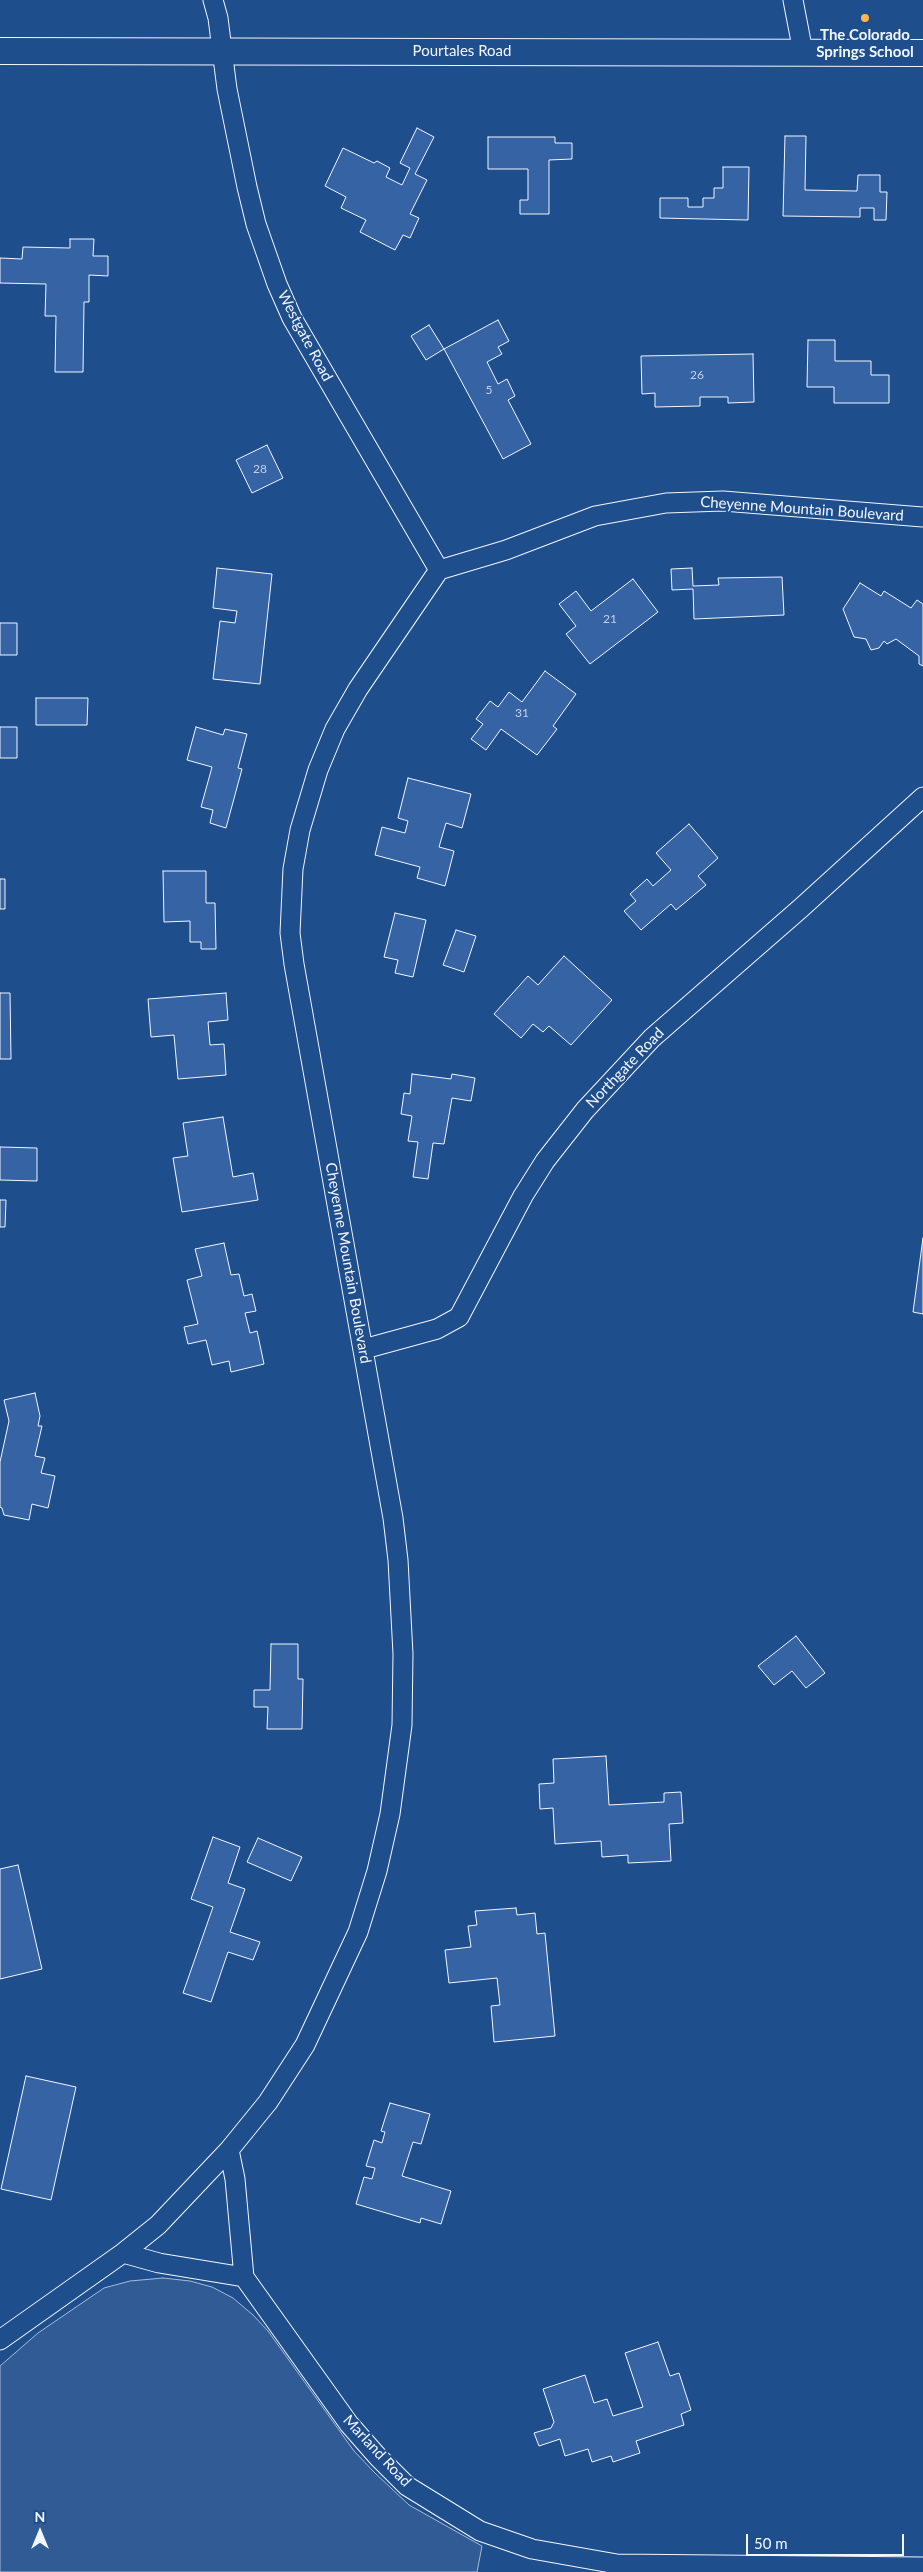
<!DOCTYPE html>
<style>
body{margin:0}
#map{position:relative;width:923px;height:2572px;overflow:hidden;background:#1f4e8c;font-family:Lato,sans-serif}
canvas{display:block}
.north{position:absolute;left:15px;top:2507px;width:50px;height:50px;-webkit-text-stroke:4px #1f4e8c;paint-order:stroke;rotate:0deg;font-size:14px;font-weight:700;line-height:20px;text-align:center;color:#f2f6ff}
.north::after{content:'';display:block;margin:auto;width:18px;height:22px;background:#f2f6ff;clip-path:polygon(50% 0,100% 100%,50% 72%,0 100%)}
.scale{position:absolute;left:746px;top:2534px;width:158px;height:22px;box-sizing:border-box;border:2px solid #f2f6ff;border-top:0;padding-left:6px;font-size:15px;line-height:18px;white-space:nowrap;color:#f2f6ff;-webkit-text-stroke:4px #1f4e8c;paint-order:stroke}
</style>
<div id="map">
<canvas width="923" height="2572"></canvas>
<div class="north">N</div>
<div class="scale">50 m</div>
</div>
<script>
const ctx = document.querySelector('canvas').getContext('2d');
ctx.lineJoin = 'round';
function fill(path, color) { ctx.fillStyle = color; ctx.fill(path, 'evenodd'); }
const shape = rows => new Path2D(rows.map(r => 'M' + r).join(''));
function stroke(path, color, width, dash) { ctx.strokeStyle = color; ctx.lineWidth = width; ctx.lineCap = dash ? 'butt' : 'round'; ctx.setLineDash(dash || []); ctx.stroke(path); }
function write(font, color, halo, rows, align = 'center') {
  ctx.font = font + ' Lato,sans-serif'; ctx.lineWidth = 4; ctx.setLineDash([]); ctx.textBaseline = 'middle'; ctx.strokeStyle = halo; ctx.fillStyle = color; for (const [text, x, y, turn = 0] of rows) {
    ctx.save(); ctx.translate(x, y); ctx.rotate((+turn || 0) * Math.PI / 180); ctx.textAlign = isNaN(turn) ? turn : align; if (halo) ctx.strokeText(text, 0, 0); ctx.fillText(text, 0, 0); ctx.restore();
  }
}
const built = shape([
 [163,2278,190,2281,212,2287,233,2298,253,2315,268,2331,354,2451,374,2472,409,2505,482,2546,477,2572,0,2572,0,2366,38,2333,104,2288,130,2281,163,2278]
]);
const building = shape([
 [417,128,434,137,415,174,427,180,410,214,419,218,410,238,403,235,395,250,360,232,366,220,341,208,346,197,325,186,343,148,374,163,377,161,390,168,386,177,402,185,410,168,400,163,417,128],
 [785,136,806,136,805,190,857,191,858,175,880,175,880,192,887,192,886,220,874,220,874,208,860,208,860,217,783,216,785,136],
 [488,137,555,137,555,143,572,143,572,159,549,160,549,214,520,214,520,200,528,200,528,169,488,169,488,137],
 [723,167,749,167,748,220,660,218,660,198,688,198,688,207,703,207,703,198,714,198,714,188,723,188,723,167],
 [70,239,94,239,93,256,108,256,108,276,89,275,89,302,84,302,83,372,55,372,56,316,45,316,46,284,0,283,0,258,22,259,23,247,70,248,70,239],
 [498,320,509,341,498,347,502,354,487,362,498,384,507,379,515,396,508,400,531,444,503,459,444,349,498,320],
 [429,325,444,349,426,360,411,336,429,325],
 [808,340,835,340,835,361,871,361,871,375,889,375,889,403,834,403,834,387,807,387,808,340],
 [753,354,754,402,728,403,728,397,700,397,700,406,655,407,655,393,642,394,641,356,753,354],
 [267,445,283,478,252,493,236,460,267,445],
 [217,568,272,574,260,684,213,679,220,621,235,623,237,611,213,608,217,568],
 [692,568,693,586,719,585,718,578,782,577,784,615,694,619,693,589,672,590,671,569,692,568],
 [633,579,658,612,590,664,566,634,576,626,559,604,576,591,591,611,633,579],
 [860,583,881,596,884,591,911,608,917,600,923,604,923,666,919,664,919,656,896,639,887,644,884,641,879,648,871,650,866,639,854,637,843,609,860,583],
 [0,623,17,623,17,655,0,655,0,623],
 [545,671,576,694,553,726,557,729,537,755,501,729,486,750,471,739,483,724,476,719,490,701,498,707,509,692,522,702,545,671],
 [36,698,88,698,87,725,36,725,36,698],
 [0,727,17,727,17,758,0,758,0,727],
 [196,727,223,735,225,729,247,734,238,768,242,769,226,828,210,823,213,810,201,807,212,767,187,760,196,727],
 [408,778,471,794,462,828,446,823,439,847,454,851,445,886,417,878,420,867,375,855,382,827,405,833,408,821,398,818,408,778],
 [689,824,718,858,698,876,706,885,676,910,671,904,641,930,624,911,636,901,630,894,647,879,653,886,671,870,656,853,689,824],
 [163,871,206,871,206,903,215,903,216,949,201,949,201,942,190,942,190,921,164,922,163,871],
 [0,879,5,879,5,909,0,909,0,879],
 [395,913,426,920,413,977,395,973,398,960,384,957,395,913],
 [456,930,476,936,464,972,443,965,456,930],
 [564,956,612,1000,571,1045,549,1026,543,1032,533,1024,521,1038,494,1014,528,976,538,985,564,956],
 [0,993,10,993,11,1059,0,1059,0,993],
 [226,993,228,1020,208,1022,210,1045,224,1044,226,1075,178,1079,174,1035,151,1037,148,999,226,993],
 [412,1074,451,1079,452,1074,475,1078,471,1101,452,1098,444,1144,433,1143,428,1179,413,1177,418,1142,408,1141,412,1116,401,1114,404,1093,410,1094,412,1074],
 [223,1117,233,1177,253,1173,258,1200,182,1212,173,1158,188,1156,183,1123,223,1117],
 [0,1147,37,1148,37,1181,0,1180,0,1147],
 [0,1200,6,1200,5,1227,0,1227,0,1200],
 [923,1238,923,1314,913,1312,923,1238],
 [224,1243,231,1275,239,1274,244,1296,252,1294,256,1311,245,1313,250,1333,257,1331,264,1364,231,1372,229,1361,212,1365,206,1340,188,1344,184,1327,198,1324,187,1280,202,1276,195,1249,224,1243],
 [35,1393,40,1416,38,1426,42,1426,35,1456,45,1458,41,1473,55,1476,48,1508,32,1504,29,1520,4,1515,2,1508,0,1507,0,1462,9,1421,4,1400,35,1393],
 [796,1636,825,1673,806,1688,792,1671,774,1685,758,1666,796,1636],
 [271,1644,298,1644,298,1679,303,1679,302,1729,267,1729,268,1707,254,1707,254,1690,270,1690,271,1644],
 [606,1756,609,1805,664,1802,664,1793,681,1792,683,1823,669,1824,671,1861,628,1863,628,1855,602,1857,601,1841,555,1844,553,1808,540,1809,539,1784,554,1783,553,1759,606,1756],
 [213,1837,240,1847,228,1883,245,1889,230,1932,260,1942,253,1960,228,1952,211,2002,183,1993,213,1907,191,1899,213,1837],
 [258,1838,302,1857,291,1881,247,1862,258,1838],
 [18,1865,42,1969,0,1979,0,1869,18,1865],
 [516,1908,517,1915,535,1913,537,1934,545,1933,555,2036,494,2042,491,2006,500,2005,497,1978,449,1983,445,1950,471,1947,468,1926,477,1925,475,1911,516,1908],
 [26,2076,76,2087,51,2200,1,2189,26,2076],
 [390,2103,430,2114,421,2144,413,2142,402,2176,451,2191,441,2224,421,2218,420,2223,356,2204,364,2177,372,2179,375,2168,366,2166,374,2140,382,2143,385,2132,381,2131,390,2103],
 [658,2342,670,2376,679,2373,691,2410,681,2414,684,2425,636,2441,640,2453,613,2462,611,2456,592,2462,588,2449,565,2456,560,2439,539,2446,534,2433,551,2428,554,2422,543,2389,585,2375,594,2403,607,2399,613,2416,643,2407,625,2353,658,2342]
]);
const street = shape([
 [213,0,218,18,227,89,247,187,256,224,277,284,292,318,439,570],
 [793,0,803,52],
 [364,1349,437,1329,459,1317,523,1196,545,1161,585,1110,652,1038,801,908,923,797],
 [229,2150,235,2179,244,2277],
 [123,2253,159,2263,244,2277],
 [244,2277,349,2424,378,2457,407,2486,480,2531,532,2549,617,2564,923,2567],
 [0,2340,123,2253,158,2225,229,2150,268,2102,305,2045,358,1932,377,1871,390,1814,402,1725,403,1654,398,1560,393,1518,294,964,290,933,293,869,300,830,318,770,335,729,358,689,439,570,506,550,595,516,666,503,723,501,923,517]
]);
const secondary = shape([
 [0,51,923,53]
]);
const markers = [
 [865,18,5,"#ffb74d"]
];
const numberNames = [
 ["26",697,375],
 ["5",489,390],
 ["28",260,469],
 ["21",610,619],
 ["31",522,713]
];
const poiNames = [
 ["The Colorado",865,35],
 ["Springs School",865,52]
];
const streetNames = [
 ["Pourtales Road",462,51],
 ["Westgate Road",305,336,62],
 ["Cheyenne Mountain Boulevard",802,509,4],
 ["Northgate Road",625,1068,-46],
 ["Cheyenne Mountain Boulevard",348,1263,80],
 ["Marland Road",377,2451,47]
];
fill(built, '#305b95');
stroke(built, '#a8bbd7', 1);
fill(building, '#3563a3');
stroke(building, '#f2f6ff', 1);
stroke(street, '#f2f6ff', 21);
stroke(secondary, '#f2f6ff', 28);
stroke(street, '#1f4e8c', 19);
stroke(secondary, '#1f4e8c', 26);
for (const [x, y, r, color] of markers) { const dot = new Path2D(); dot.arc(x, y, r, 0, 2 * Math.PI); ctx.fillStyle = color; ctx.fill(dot); stroke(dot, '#1f4e8c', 2); }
write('12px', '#c3d1e8', null, numberNames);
write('bold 15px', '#f2f6ff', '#1f4e8c', poiNames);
write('15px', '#f2f6ff', '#1f4e8c', streetNames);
</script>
